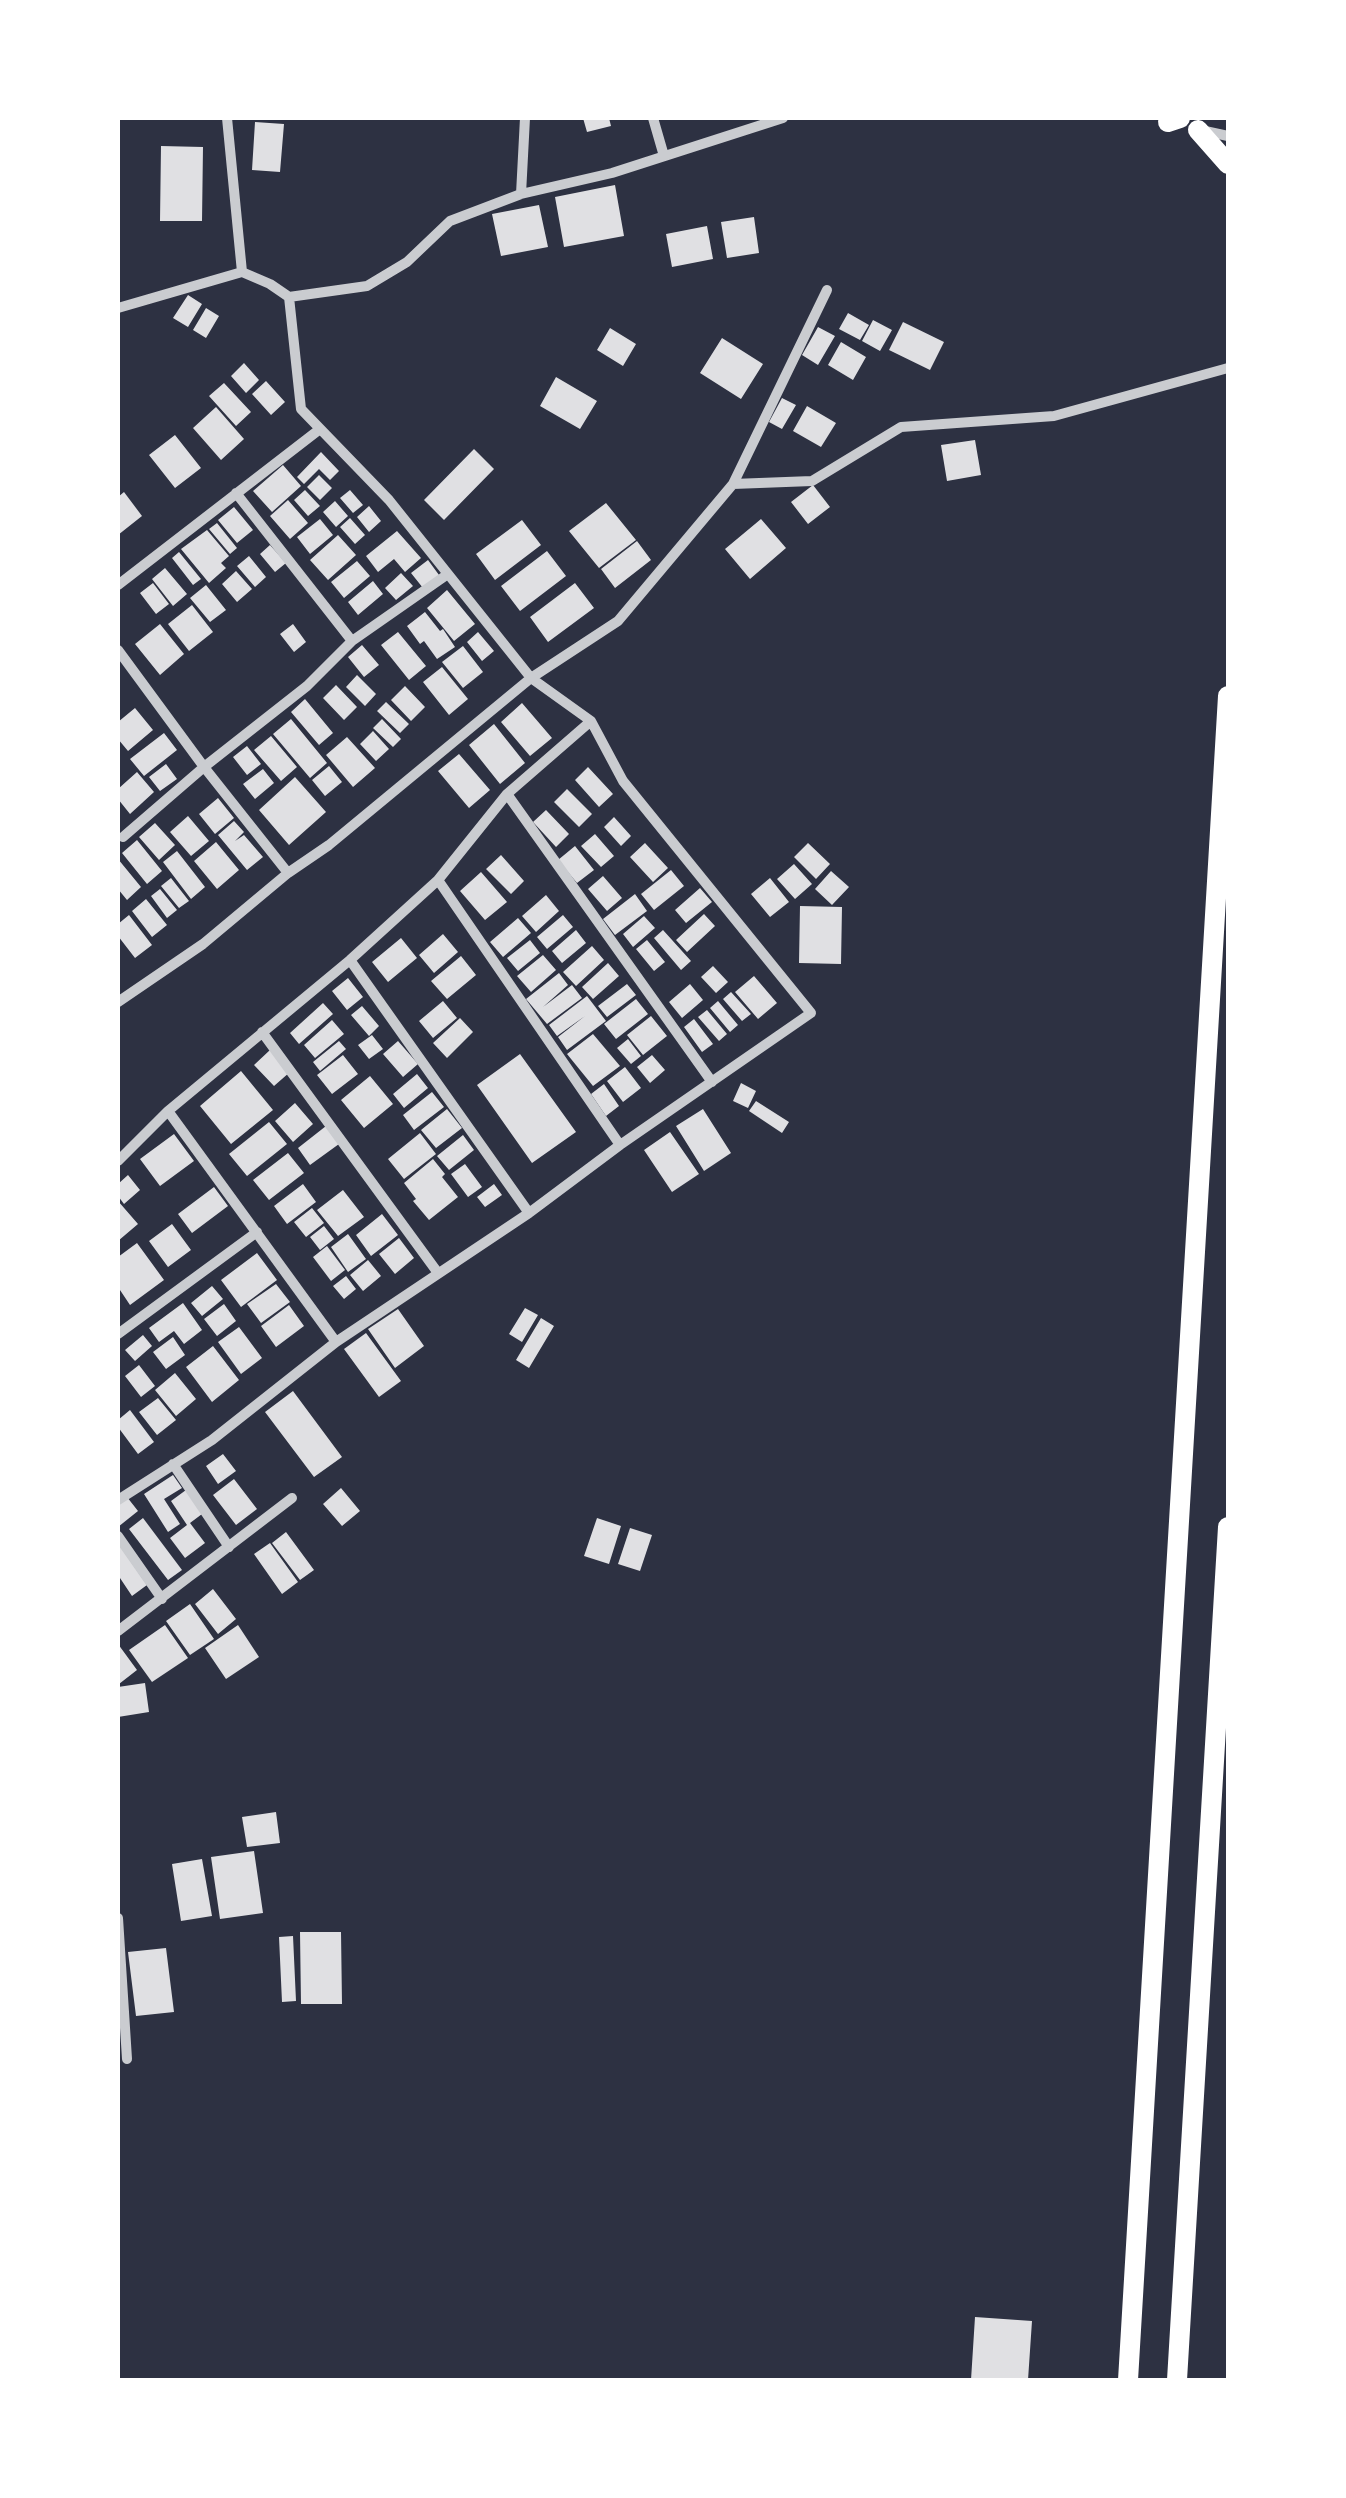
<!DOCTYPE html>
<style>
body{margin:0}
#map{position:relative;width:1346px;height:2498px;overflow:hidden;background:#2d3142;font-family:"Archivo Narrow",sans-serif}
canvas{display:block}
.frame{position:absolute;inset:0;border:120px solid #fff;pointer-events:none}
</style>
<div id="map">
<canvas width="1346" height="2498"></canvas>
<div class="frame"></div>
</div>
<script>
const ctx = document.querySelector('canvas').getContext('2d');
ctx.lineJoin = 'round';
function fill(path, color) { ctx.fillStyle = color; ctx.fill(path, 'evenodd'); }
const shape = rows => new Path2D(rows.map(r => 'M' + r).join(''));
function stroke(path, color, width, dash) { ctx.strokeStyle = color; ctx.lineWidth = width; ctx.lineCap = dash ? 'butt' : 'round'; ctx.setLineDash(dash || []); ctx.stroke(path); }
const building = shape([
 [583,118,609,118,611,126,587,132],
 [255,122,284,124,280,172,252,170],
 [161,146,203,147,202,221,160,221],
 [615,185,624,236,564,247,555,197],
 [539,205,548,247,501,256,492,214],
 [754,217,759,253,727,258,721,222],
 [707,226,713,259,672,267,666,234],
 [188,295,202,304,188,327,173,318],
 [206,308,219,316,206,338,193,330],
 [848,313,869,325,860,340,839,329],
 [873,320,892,330,880,351,862,341],
 [903,322,944,342,930,370,889,350],
 [818,327,835,336,818,365,802,355],
 [610,328,636,344,623,366,597,350],
 [722,338,763,364,741,399,700,373],
 [841,342,866,357,853,380,828,365],
 [244,363,259,380,246,393,231,376],
 [556,377,597,401,580,429,540,406],
 [266,381,285,402,271,415,252,394],
 [224,383,251,412,236,426,209,396],
 [782,398,796,405,782,429,769,422],
 [807,406,836,423,821,447,793,431],
 [216,407,244,439,221,460,193,428],
 [175,435,201,468,175,488,149,455],
 [975,440,981,475,947,481,941,445],
 [474,449,494,469,444,520,424,500],
 [321,452,339,471,330,480,319,469,304,484,297,477],
 [283,465,301,486,272,512,253,491],
 [319,475,332,488,320,500,307,487],
 [813,485,830,507,808,524,791,502],
 [305,490,320,506,308,516,294,500],
 [350,490,363,505,353,513,340,498],
 [124,492,142,516,118,535,118,497],
 [288,500,308,523,290,539,270,516],
 [335,501,348,516,336,527,323,512],
 [606,503,636,540,599,568,569,531],
 [369,506,381,521,369,532,357,517],
 [234,507,253,530,237,543,218,520],
 [350,518,365,535,355,544,340,527],
 [320,519,333,535,310,554,297,537],
 [761,519,786,548,750,579,725,549],
 [522,520,541,545,495,580,476,554],
 [217,523,237,548,230,554,209,529],
 [207,530,229,556,221,563,226,568,209,583,181,549],
 [397,531,421,558,405,572,394,559,378,572,366,556],
 [338,535,356,555,328,580,310,560],
 [637,541,651,560,615,588,601,569],
 [270,545,286,563,275,572,260,554],
 [547,551,566,576,520,611,501,586],
 [179,552,201,579,193,585,172,558],
 [249,556,266,577,255,587,237,566],
 [428,560,439,575,423,588,411,573],
 [357,561,370,576,344,598,331,582],
 [165,568,187,594,173,606,152,579],
 [236,571,252,589,237,602,222,584],
 [401,573,413,586,396,600,385,588],
 [373,581,383,594,358,615,348,602],
 [153,583,169,604,156,614,140,593],
 [575,583,594,608,548,642,530,617],
 [206,585,226,610,210,622,190,598],
 [447,590,475,624,454,641,427,608],
 [192,605,213,632,189,651,168,624],
 [425,612,440,631,443,629,455,647,437,659,424,641,420,644,407,626],
 [160,624,184,654,160,675,135,644],
 [293,624,306,642,294,652,280,634],
 [398,632,426,666,409,680,381,645],
 [478,632,494,651,482,661,467,642],
 [362,645,379,665,364,677,348,657],
 [463,646,483,672,463,688,442,662],
 [442,667,468,699,449,715,423,682],
 [357,675,376,694,365,706,346,687],
 [336,685,357,707,344,720,323,698],
 [405,686,425,707,411,721,391,700],
 [305,699,333,733,319,745,291,712],
 [386,702,409,724,400,733,377,711],
 [522,703,552,738,530,756,501,722],
 [135,708,153,730,128,751,118,739,118,722],
 [291,719,327,763,310,778,273,734],
 [382,719,401,739,393,747,373,728],
 [494,724,525,763,500,784,469,745],
 [373,731,389,749,376,761,360,744],
 [164,733,177,750,144,776,130,759],
 [271,736,297,767,281,781,254,750],
 [347,737,375,768,353,787,326,755],
 [247,746,261,764,247,775,233,757],
 [459,754,490,790,469,808,438,771],
 [166,764,177,779,160,791,149,777],
 [329,766,342,782,325,796,312,780],
 [588,767,613,794,599,807,575,780],
 [263,769,274,783,255,799,243,784],
 [137,772,154,792,130,814,118,799,118,789],
 [295,777,326,812,289,845,259,810],
 [567,789,592,814,579,827,554,802],
 [218,798,234,818,215,834,199,814],
 [546,810,569,834,556,847,533,822],
 [188,816,209,841,191,856,170,832],
 [614,817,631,836,621,846,604,827],
 [234,821,244,832,235,841,244,835,263,857,247,870,218,835],
 [155,823,175,845,159,860,139,837],
 [595,834,614,856,601,867,581,846],
 [137,840,162,871,147,884,122,853],
 [216,842,239,870,217,889,194,861],
 [645,843,668,868,653,882,630,857],
 [808,843,830,864,816,879,794,857],
 [575,846,594,870,577,883,558,860],
 [177,851,205,887,191,899,163,862],
 [501,855,524,881,511,894,486,869],
 [118,859,141,887,127,900,118,889],
 [794,864,812,884,795,899,777,879],
 [671,870,684,886,654,910,641,894],
 [831,871,849,887,832,905,815,889],
 [481,872,507,902,485,920,460,891],
 [603,876,622,898,607,911,588,889],
 [171,878,189,901,179,908,161,886],
 [770,878,789,902,770,917,751,894],
 [700,888,712,902,686,923,675,910],
 [160,889,177,910,167,918,151,896],
 [635,894,647,911,615,935,603,919],
 [546,895,559,911,536,932,522,916],
 [146,899,167,925,152,937,132,911],
 [800,906,842,907,841,964,799,963],
 [704,914,715,926,687,952,676,940],
 [129,915,152,945,135,958,118,936,118,924],
 [563,915,573,927,547,949,537,937],
 [644,916,655,928,633,947,623,934],
 [518,918,531,933,503,957,490,942],
 [576,930,586,943,562,963,552,951],
 [663,930,691,961,681,970,654,938],
 [443,934,458,952,434,973,419,955],
 [401,938,417,958,388,982,372,962],
 [530,940,540,953,518,971,507,958],
 [647,940,665,962,654,971,636,949],
 [592,946,604,960,576,986,563,972],
 [543,955,556,970,531,992,517,976],
 [461,956,476,975,447,999,431,981],
 [608,963,619,976,593,999,582,987],
 [713,966,728,982,716,993,701,977],
 [559,973,568,985,543,1007,572,985,582,998,547,1024,526,999],
 [754,976,777,1003,758,1019,735,992],
 [348,978,363,997,347,1010,332,991],
 [627,984,636,995,607,1017,598,1006],
 [690,984,703,1000,682,1018,669,1002],
 [731,992,751,1014,742,1021,723,999],
 [587,996,606,1021,567,1050,558,1037,585,1016,557,1036,549,1025],
 [636,999,648,1014,616,1039,604,1024],
 [443,1001,457,1018,433,1038,419,1021],
 [718,1001,738,1025,730,1032,710,1008],
 [323,1003,333,1014,299,1044,290,1033],
 [362,1006,379,1026,369,1036,351,1015],
 [707,1010,727,1034,719,1041,698,1017],
 [651,1016,667,1036,643,1055,627,1035],
 [460,1018,473,1032,447,1058,433,1043],
 [694,1019,713,1044,702,1052,684,1027],
 [332,1020,344,1034,315,1058,304,1045],
 [593,1034,620,1066,593,1086,567,1054],
 [372,1035,383,1049,369,1059,358,1045],
 [628,1039,641,1056,631,1064,617,1048],
 [339,1041,346,1049,320,1071,313,1062],
 [398,1041,418,1064,403,1077,383,1054],
 [270,1050,290,1072,274,1086,254,1065],
 [520,1054,576,1132,532,1163,477,1085],
 [343,1055,358,1074,332,1094,317,1075],
 [652,1055,665,1070,650,1083,637,1067],
 [625,1067,641,1088,623,1102,607,1081],
 [241,1071,273,1110,231,1144,200,1106],
 [417,1074,428,1088,404,1108,393,1094],
 [370,1076,393,1104,364,1128,341,1100],
 [741,1083,756,1091,748,1108,733,1101],
 [604,1084,619,1106,606,1116,591,1094],
 [432,1092,444,1107,414,1130,403,1115],
 [756,1101,789,1122,782,1133,749,1111],
 [295,1103,313,1124,293,1142,275,1121],
 [447,1109,462,1128,436,1148,421,1130],
 [703,1109,731,1153,704,1171,676,1126],
 [269,1122,287,1144,247,1176,229,1154],
 [326,1126,339,1144,310,1165,298,1148],
 [670,1132,699,1174,672,1192,644,1150],
 [420,1133,436,1154,404,1179,388,1159],
 [174,1134,194,1161,160,1186,140,1159],
 [463,1135,474,1150,449,1170,437,1156],
 [288,1153,304,1173,269,1200,253,1180],
 [433,1159,445,1174,442,1177,458,1197,429,1220,413,1201,416,1199,404,1183],
 [465,1164,482,1187,468,1197,451,1174],
 [128,1175,140,1190,124,1204,118,1196,118,1184],
 [303,1184,316,1202,287,1224,274,1206],
 [494,1184,502,1195,485,1207,477,1197],
 [214,1187,228,1206,192,1233,178,1214],
 [343,1190,364,1217,338,1236,317,1210],
 [118,1201,138,1224,118,1241],
 [312,1208,324,1223,306,1237,294,1222],
 [382,1214,398,1235,371,1256,356,1235],
 [172,1224,191,1250,168,1267,149,1241],
 [324,1226,334,1239,320,1250,310,1237],
 [348,1234,366,1259,348,1272,331,1247],
 [399,1238,414,1258,395,1274,379,1254],
 [137,1243,164,1280,130,1305,118,1287,118,1257],
 [327,1246,345,1270,331,1281,313,1257],
 [257,1253,277,1280,241,1307,221,1280],
 [368,1260,381,1276,363,1291,350,1275],
 [346,1276,356,1289,344,1299,333,1286],
 [276,1284,290,1302,261,1323,247,1304],
 [212,1286,223,1299,202,1316,191,1303],
 [183,1303,202,1330,184,1344,174,1331,159,1342,149,1328],
 [224,1304,236,1321,217,1336,204,1319],
 [289,1305,304,1326,276,1347,261,1326],
 [525,1308,538,1315,522,1342,509,1334],
 [398,1309,424,1346,395,1368,368,1329],
 [541,1318,554,1326,529,1368,516,1360],
 [239,1327,262,1358,241,1374,218,1342],
 [366,1333,401,1381,379,1397,344,1349],
 [143,1335,152,1346,135,1361,125,1350],
 [173,1337,185,1355,166,1369,153,1352],
 [213,1346,239,1380,212,1402,186,1367],
 [139,1365,155,1386,141,1397,125,1376],
 [175,1373,196,1399,176,1416,155,1390],
 [293,1391,342,1457,314,1477,265,1412],
 [158,1398,176,1420,157,1435,139,1412],
 [130,1410,154,1442,138,1454,118,1427,118,1420],
 [223,1454,236,1471,218,1484,206,1466],
 [173,1475,182,1488,164,1499,180,1524,168,1532,144,1494],
 [234,1479,257,1509,236,1525,213,1495],
 [341,1488,360,1511,342,1526,323,1504],
 [186,1490,202,1514,190,1523,205,1543,185,1558,170,1538,187,1525,171,1501],
 [127,1497,138,1511,118,1527,118,1505],
 [143,1518,182,1570,168,1580,129,1529],
 [597,1518,621,1526,609,1564,584,1556],
 [630,1528,652,1535,640,1571,618,1564],
 [286,1532,314,1570,300,1580,272,1543],
 [118,1543,147,1585,132,1596,118,1575],
 [270,1543,298,1582,282,1594,254,1554],
 [213,1589,236,1619,218,1634,195,1604],
 [190,1604,214,1639,190,1655,166,1621],
 [165,1625,188,1658,152,1682,129,1650],
 [238,1625,259,1657,226,1679,205,1648],
 [118,1644,137,1670,119,1684,118,1681],
 [145,1683,149,1712,118,1717,118,1687],
 [276,1812,280,1843,247,1847,242,1817],
 [254,1851,263,1913,220,1919,211,1857],
 [202,1859,212,1916,181,1921,172,1864],
 [300,1932,341,1932,342,2004,301,2004],
 [293,1936,296,2001,282,2002,279,1937],
 [166,1948,174,2012,136,2016,128,1952],
 [975,2317,1032,2321,1028,2380,971,2380]
]);
const minor = shape([
 [227,118,242,272],
 [653,118,664,156],
 [1205,131,1228,136],
 [521,194,525,118],
 [289,297,367,286,407,262,450,221,521,194,612,173,783,118],
 [118,308,242,272,270,284,289,297,301,409,389,500,531,678,591,721,623,781,811,1013,620,1145,529,1213,336,1342,212,1440,118,1500],
 [733,484,812,481,901,427,1054,416,1228,368],
 [236,493,352,641],
 [118,585,320,429],
 [118,650,204,767,288,873],
 [507,794,712,1082],
 [123,837,204,767,307,686,352,641,448,574],
 [438,880,620,1145],
 [350,960,529,1213],
 [118,1002,203,944,288,873,329,845,531,678,618,621,733,484,827,290],
 [262,1032,438,1273],
 [168,1111,336,1342],
 [118,1161,168,1111,350,960,438,880,507,794,591,721],
 [118,1334,257,1232],
 [173,1464,229,1547],
 [118,1536,162,1599],
 [118,1631,292,1498],
 [118,1918,127,2059]
]);
const trunk = shape([
 [1168,122,1180,118],
 [1198,130,1228,164],
 [1128,2380,1228,696],
 [1177,2380,1228,1527]
]);
fill(building, '#e0e0e3');
stroke(minor, '#caccd0', 10);
stroke(trunk, '#fff', 20);
</script>
